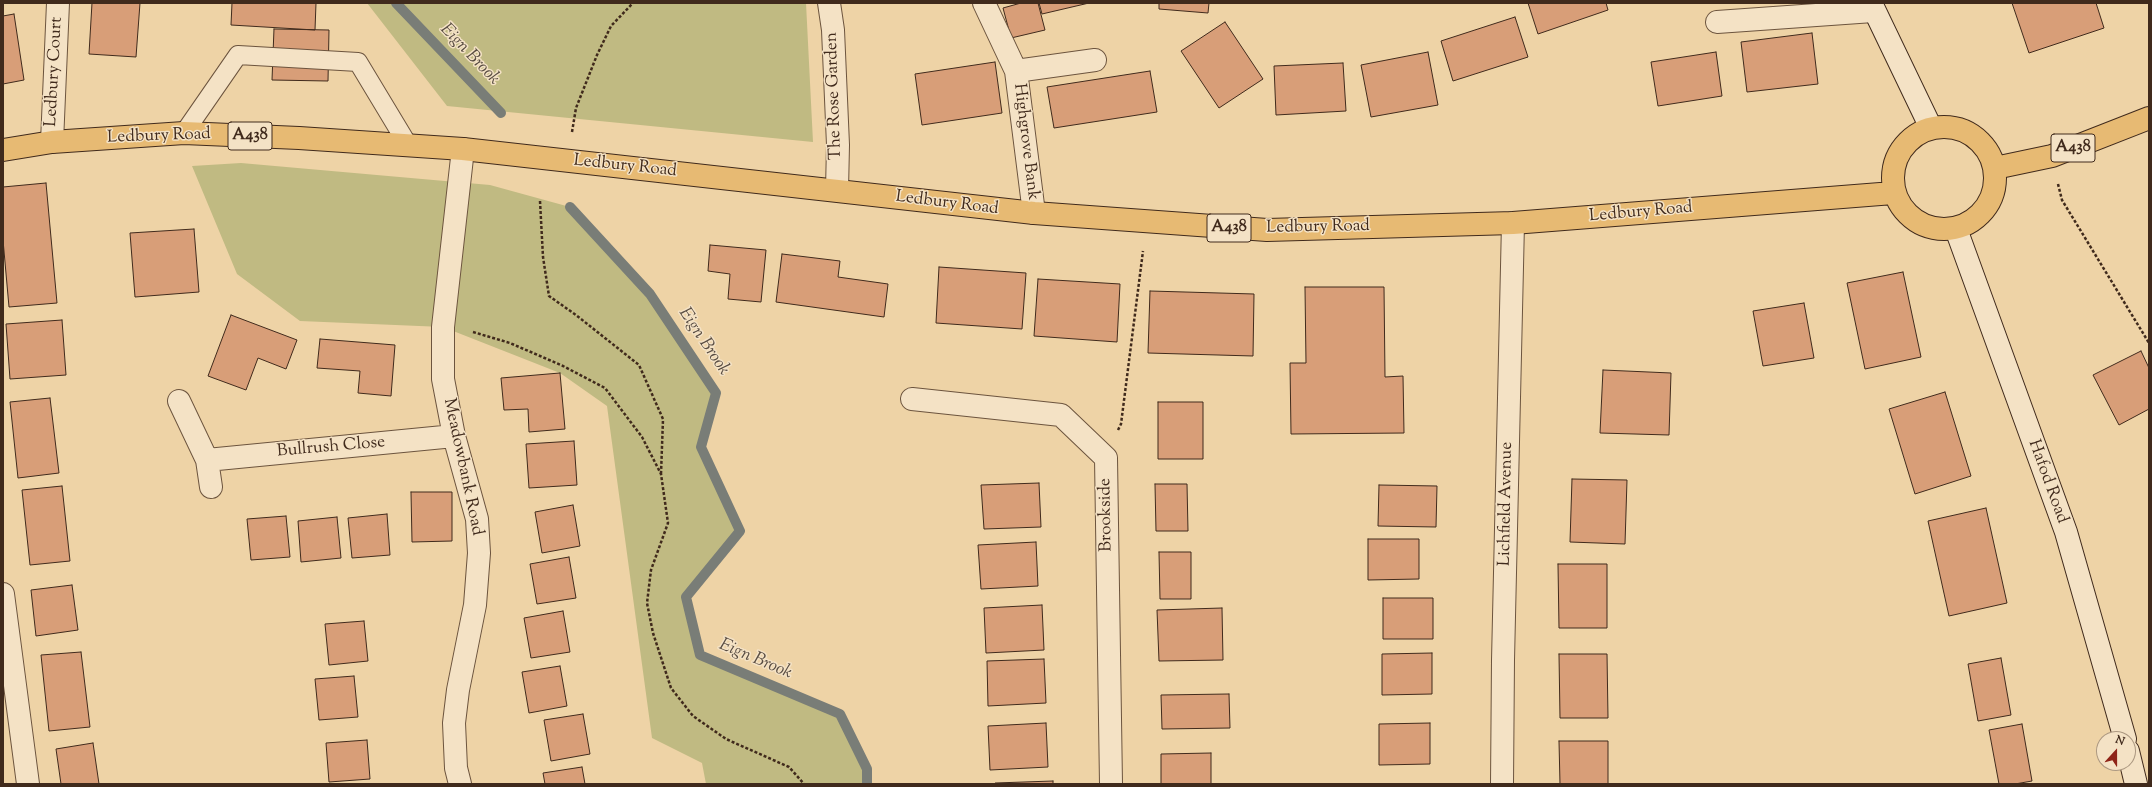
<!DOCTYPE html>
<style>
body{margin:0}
#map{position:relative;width:2152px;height:787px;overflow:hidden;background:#eed3a6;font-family:"Sorts Mill Goudy",serif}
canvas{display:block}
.frame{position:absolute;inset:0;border:4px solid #402a1c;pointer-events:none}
.north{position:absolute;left:2096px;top:731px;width:40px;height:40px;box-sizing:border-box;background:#f4e2c5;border:1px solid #ac9881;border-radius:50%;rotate:21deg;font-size:11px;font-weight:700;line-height:16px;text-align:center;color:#402a1c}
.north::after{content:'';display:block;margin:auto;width:14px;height:18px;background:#8f2418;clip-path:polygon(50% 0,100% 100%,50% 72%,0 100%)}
</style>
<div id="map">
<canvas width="2152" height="787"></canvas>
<div class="frame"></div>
<div class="north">N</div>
</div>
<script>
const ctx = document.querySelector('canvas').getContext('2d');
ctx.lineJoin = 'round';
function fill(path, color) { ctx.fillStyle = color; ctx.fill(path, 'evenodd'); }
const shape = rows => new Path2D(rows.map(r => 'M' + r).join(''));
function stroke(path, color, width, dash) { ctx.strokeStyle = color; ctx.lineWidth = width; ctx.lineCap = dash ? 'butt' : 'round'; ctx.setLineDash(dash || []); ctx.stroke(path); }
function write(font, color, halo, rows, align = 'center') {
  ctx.font = font + ' "Sorts Mill Goudy",serif'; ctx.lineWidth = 3; ctx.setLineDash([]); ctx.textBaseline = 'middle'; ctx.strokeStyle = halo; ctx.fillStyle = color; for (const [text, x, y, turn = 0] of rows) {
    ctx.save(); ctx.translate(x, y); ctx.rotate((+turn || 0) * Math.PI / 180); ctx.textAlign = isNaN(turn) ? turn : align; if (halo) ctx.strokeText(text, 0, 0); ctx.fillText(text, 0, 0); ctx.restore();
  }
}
const green = shape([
 [367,3,806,3,813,142,447,106],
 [241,163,490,185,570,207,650,294,716,393,701,447,740,531,686,597,700,655,840,714,867,769,867,784,706,784,702,763,652,738,607,406,560,373,443,327,300,321,237,274,192,166]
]);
const stream = shape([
 [396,3,501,113],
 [570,207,650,294,716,393,701,447,740,531,686,597,700,655,840,714,867,769,867,784]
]);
const building = shape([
 [92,3,140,3,136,57,89,54,92,3],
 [232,3,316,3,315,30,231,25,232,3],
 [1021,3,1038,3,1045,30,1011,38,1003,8,1021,3],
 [1039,3,1089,3,1042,14,1039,3],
 [1159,3,1209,3,1208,13,1159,9,1159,3],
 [1528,3,1606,3,1608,10,1538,34,1528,3],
 [2012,3,2096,3,2104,28,2029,53,2012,3],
 [14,14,24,80,3,84,3,16,14,14],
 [1515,17,1528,57,1453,81,1441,41,1515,17],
 [1225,22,1263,79,1219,108,1181,51,1225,22],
 [274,29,329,30,328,81,272,80,274,29],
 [1812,33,1818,84,1747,92,1741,42,1812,33],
 [1428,52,1438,105,1371,117,1361,65,1428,52],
 [1716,52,1722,96,1658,106,1651,62,1716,52],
 [995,62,1002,113,922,125,915,74,995,62],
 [1343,63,1346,111,1276,115,1274,66,1343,63],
 [1150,71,1157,112,1054,128,1047,87,1150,71],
 [46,183,57,303,9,307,3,240,3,187,46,183],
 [194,229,199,292,135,297,130,233,194,229],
 [710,245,766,250,761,302,728,299,730,274,708,271,710,245],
 [782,254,840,261,838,277,888,284,884,317,776,302,782,254],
 [939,267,1026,273,1022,329,936,323,939,267],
 [1903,272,1921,357,1865,369,1847,283,1903,272],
 [1038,279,1120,284,1117,342,1034,336,1038,279],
 [1305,287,1384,287,1385,377,1403,376,1404,433,1291,434,1290,363,1306,363,1305,287],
 [1150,291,1254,294,1253,356,1148,353,1150,291],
 [1804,303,1814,358,1763,366,1753,311,1804,303],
 [231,315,297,340,286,369,258,358,246,390,208,376,231,315],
 [62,320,66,375,10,379,6,324,62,320],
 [320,339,395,345,391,396,358,393,360,371,317,368,320,339],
 [2141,351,2149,368,2149,409,2119,425,2093,375,2141,351],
 [1603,370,1671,373,1669,435,1600,433,1603,370],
 [560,373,565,429,529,432,528,409,504,410,501,378,560,373],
 [1945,392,1971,476,1915,494,1889,409,1945,392],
 [50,398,59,473,18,478,10,402,50,398],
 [1158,402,1203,402,1203,459,1158,459,1158,402],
 [574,441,577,485,529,488,526,444,574,441],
 [1572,479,1627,480,1625,544,1570,542,1572,479],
 [1039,483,1041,527,984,529,981,485,1039,483],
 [1155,484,1187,484,1188,531,1156,531,1155,484],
 [1379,485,1437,486,1436,527,1378,526,1379,485],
 [62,486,70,561,30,565,22,490,62,486],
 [411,492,452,492,452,541,412,542,411,492],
 [573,505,580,546,542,553,535,512,573,505],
 [1986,508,2007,603,1949,616,1928,521,1986,508],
 [387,514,390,555,352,558,348,518,387,514],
 [286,516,290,557,251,560,247,519,286,516],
 [337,517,341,558,301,562,298,521,337,517],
 [1368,539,1419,539,1419,579,1368,580,1368,539],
 [1036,542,1038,586,981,589,978,545,1036,542],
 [1159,552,1191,552,1191,599,1160,599,1159,552],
 [569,557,576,598,537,604,530,564,569,557],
 [1558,564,1607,564,1607,628,1559,628,1558,564],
 [72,585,78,630,36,636,31,590,72,585],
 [1383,598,1433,598,1433,639,1383,639,1383,598],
 [1042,605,1044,650,986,653,984,608,1042,605],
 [1222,608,1223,660,1159,661,1157,610,1222,608],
 [563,611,570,652,531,658,524,618,563,611],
 [364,621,368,661,329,665,325,624,364,621],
 [81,652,90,727,49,731,41,655,81,652],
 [1432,653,1432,694,1382,695,1382,654,1432,653],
 [1559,654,1607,654,1608,718,1560,718,1559,654],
 [2001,658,2011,715,1978,721,1968,664,2001,658],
 [1044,659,1046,703,988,706,987,661,1044,659],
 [560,666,567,706,529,713,522,672,560,666],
 [354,676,358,717,319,720,315,679,354,676],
 [1229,694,1230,728,1162,729,1161,695,1229,694],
 [583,714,590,754,551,761,544,720,583,714],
 [1046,723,1048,767,990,770,988,726,1046,723],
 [1430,723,1430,764,1379,765,1379,724,1430,723],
 [2022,724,2032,781,2015,784,1999,784,1989,730,2022,724],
 [367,740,370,779,329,782,326,743,367,740],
 [1559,741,1608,741,1608,784,1560,784,1559,741],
 [93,743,99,784,61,784,56,749,93,743],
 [1211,753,1211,784,1161,784,1161,754,1211,753],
 [582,767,585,784,545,784,543,773,582,767],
 [1053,781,1053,784,995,784,995,783,1053,781]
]);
const path = shape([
 [572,132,576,108,597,55,611,26,633,3],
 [2058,184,2062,200,2149,343],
 [540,201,543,257,549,296,576,315,639,365,663,419,661,474],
 [473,332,510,343,563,366,605,388,642,437,661,474,668,523,651,570,647,603,653,633,671,688,693,716,726,739,789,767,804,784],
 [1118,430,1121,424,1143,251]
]);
const lane = shape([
 [184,133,238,55,358,62,408,145]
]);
const street = shape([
 [829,3,833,30,838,145,837,190],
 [984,3,1016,71,1034,213],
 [1717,22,1873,11],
 [1016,71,1095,60],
 [52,142,58,3],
 [912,399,1061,415,1106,458,1111,784],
 [179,401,207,460,211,487],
 [207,460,454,436],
 [3,594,28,784],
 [460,784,456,768,454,723,458,690,475,605,479,553,477,519,454,436,443,379,443,327,463,149],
 [1502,784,1503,660,1513,223]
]);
const secondary = shape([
 [1871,3,1931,128],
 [1956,229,2066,532,2125,739],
 [2128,751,2136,784]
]);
const highway = shape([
 '1893 178a51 51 0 1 1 102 0a51 51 0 1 1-102 0Z',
 [3,150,52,142,184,133,299,138,463,149,1034,213,1267,230,1513,223,1893,193],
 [1995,168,2052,156,2149,118]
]);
const shields = [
 [250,136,44],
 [2073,148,44],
 [1229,228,44]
];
const shieldNames = [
 ["A438",250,136],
 ["A438",2073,148],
 ["A438",1229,228]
];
const streetNames = [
 ["Ledbury Court",55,72,-87],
 ["The Rose Garden",835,96,-92],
 ["Ledbury Road",159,137,-2],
 ["Highgrove Bank",1025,142,83],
 ["Ledbury Road",625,167,6],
 ["Ledbury Road",947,204,7],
 ["Ledbury Road",1641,213,-5],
 ["Ledbury Road",1318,228,-1],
 ["Bullrush Close",331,448,-5],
 ["Meadowbank Road",462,467,78],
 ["Hafod Road",2047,482,70],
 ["Lichfield Avenue",1507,504,-89],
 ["Brookside",1107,515,-91]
];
const waterNames = [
 ["Eign Brook",469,55,46],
 ["Eign Brook",703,342,56],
 ["Eign Brook",755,660,23]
];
fill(green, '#c0ba82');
stroke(stream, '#797d77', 10);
fill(building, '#d89e78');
stroke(building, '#402a1c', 1);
stroke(lane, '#6c543e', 20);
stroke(street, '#6c543e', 24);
stroke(secondary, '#402a1c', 24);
stroke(highway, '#402a1c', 24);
stroke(path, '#402a1c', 2.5, [3, 2]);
stroke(lane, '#f4e2c5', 18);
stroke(street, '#f4e2c5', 22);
stroke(secondary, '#f4e2c5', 22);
stroke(highway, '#e7ba73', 22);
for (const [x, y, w] of shields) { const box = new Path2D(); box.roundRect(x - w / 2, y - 14, w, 28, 3); ctx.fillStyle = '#f4e2c5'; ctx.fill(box); stroke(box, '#402a1c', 1); }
write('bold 16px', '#402a1c', null, shieldNames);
write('17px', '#402a1c', '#f4e2c5', streetNames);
write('italic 18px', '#584c42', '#f4e2c5', waterNames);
</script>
